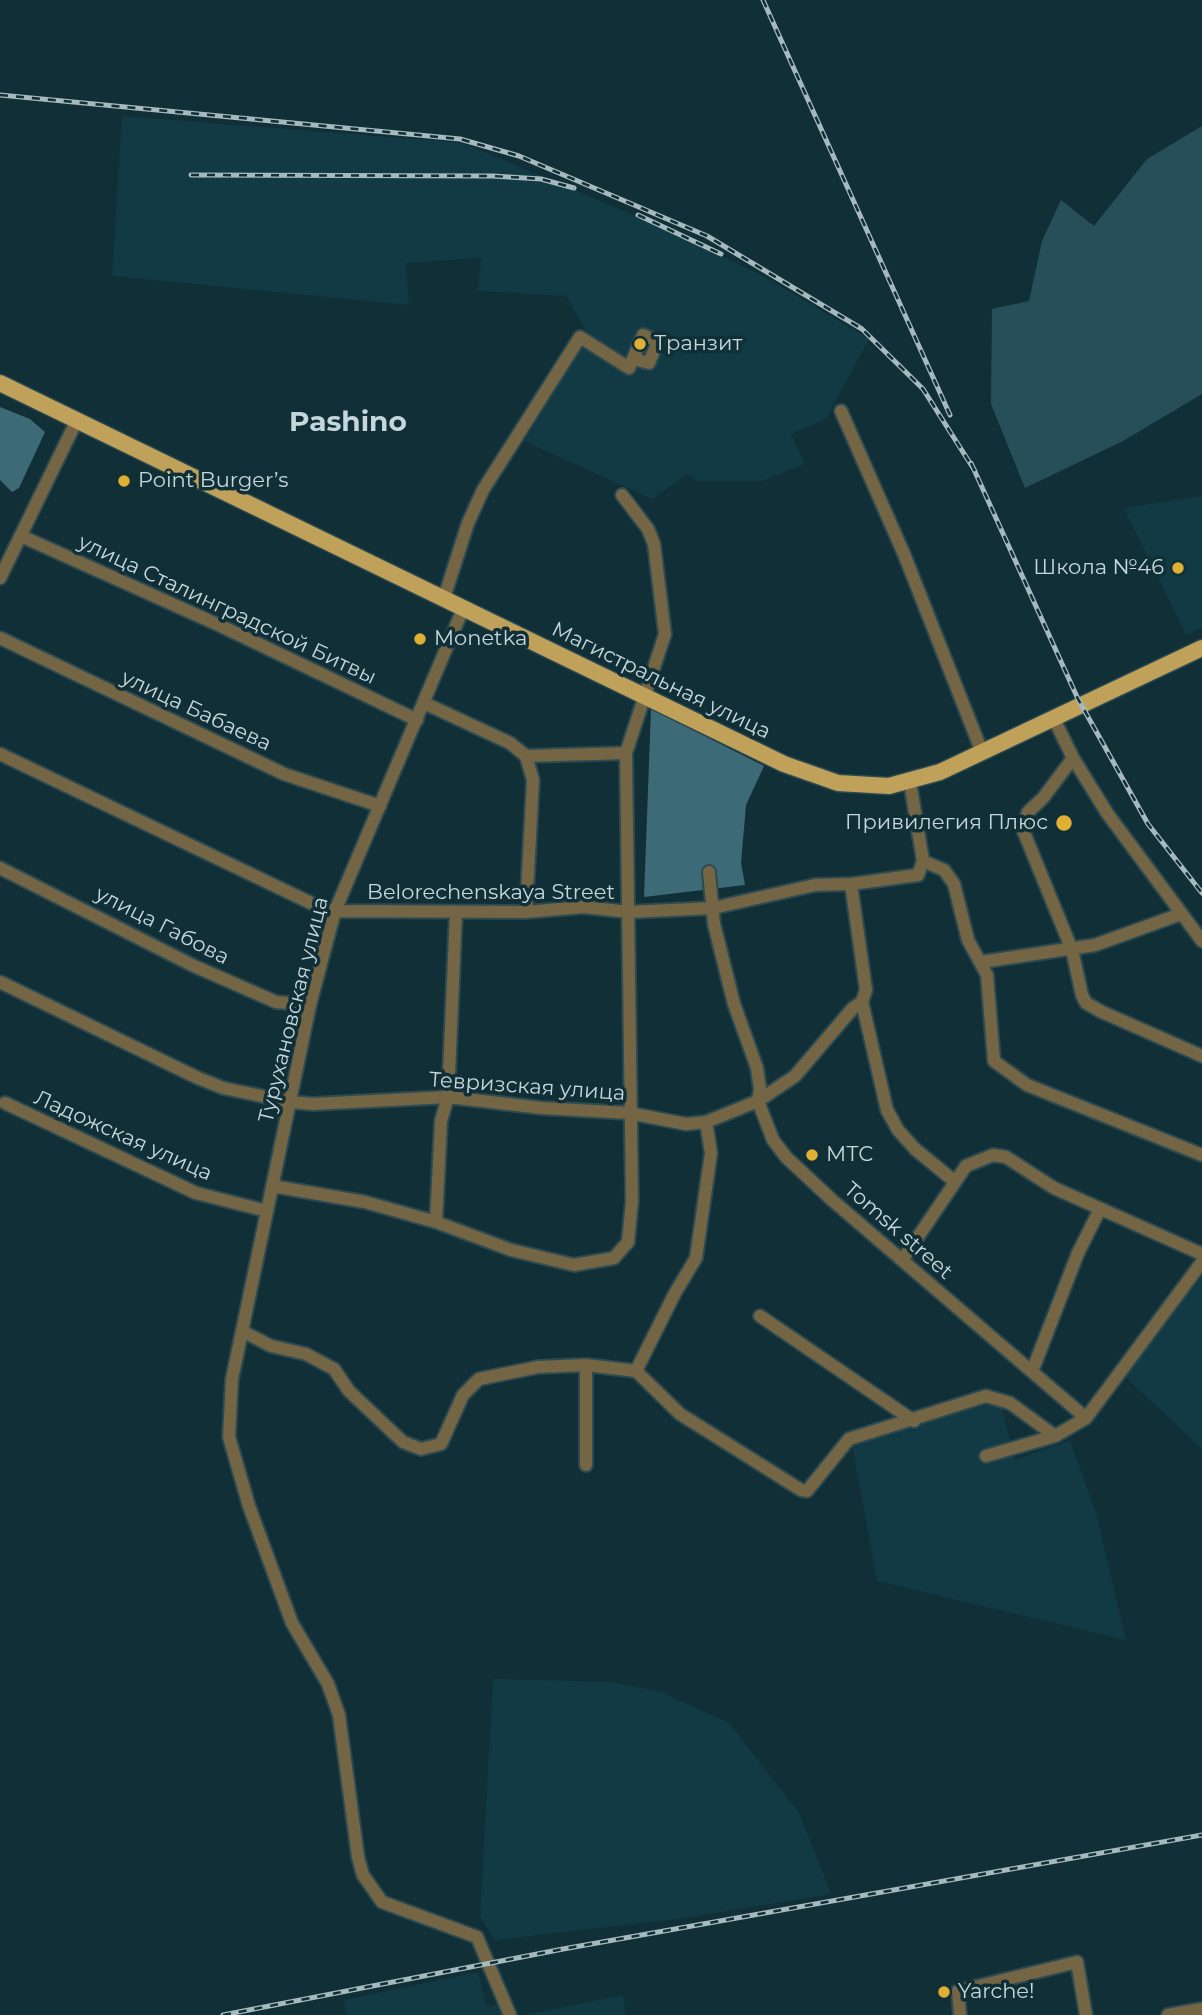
<!DOCTYPE html>
<meta charset="utf-8">
<style>
body{margin:0}
canvas{display:block;background:#102f36}
</style>
<canvas width="1202" height="2015"></canvas>
<script>
const ctx = document.querySelector('canvas').getContext('2d');
ctx.lineJoin = 'round';
function fill(path, color) { ctx.fillStyle = color; ctx.fill(path, 'evenodd'); }
const shape = rows => new Path2D(rows.map(r => 'M' + r).join(''));
function stroke(path, color, width, dash) { ctx.strokeStyle = color; ctx.lineWidth = width; ctx.lineCap = dash ? 'butt' : 'round'; ctx.setLineDash(dash || []); ctx.stroke(path); }
function write(font, color, halo, rows, align = 'center') {
  ctx.font = font + ' Montserrat,sans-serif'; ctx.lineWidth = 7; ctx.setLineDash([]); ctx.textBaseline = 'middle'; ctx.strokeStyle = halo; ctx.fillStyle = color; for (const [text, x, y, turn = 0] of rows) {
    ctx.save(); ctx.translate(x, y); ctx.rotate((+turn || 0) * Math.PI / 180); ctx.textAlign = isNaN(turn) ? turn : align; if (halo) ctx.strokeText(text, 0, 0); ctx.fillText(text, 0, 0); ctx.restore();
  }
}
const built = shape([
 [122,116,463,143,659,226,765,277,869,339,826,419,791,434,805,464,762,481,697,481,687,474,652,499,524,441,589,336,566,296,478,291,481,258,406,263,409,305,112,276],
 [1202,496,1202,628,1186,635,1124,508],
 [1202,1277,1202,1449,1121,1373],
 [1000,1401,1015,1460,1070,1440,1096,1513,1126,1640,877,1581,852,1444],
 [493,1679,611,1682,661,1692,729,1723,800,1814,831,1894,685,1918,495,1940,480,1917],
 [478,1972,487,2007,501,2004,505,2015,347,2015,344,2000],
 [623,1995,626,2015,525,2015]
]);
const green = shape([
 [1202,126,1202,394,1123,441,1025,488,991,404,992,309,1029,301,1042,241,1061,200,1094,226,1147,159]
]);
const forest = shape([
 [0,407,30,419,45,432,19,488,12,492,0,480],
 [651,709,764,766,746,805,741,863,745,885,644,897]
]);
const minor = shape([
 [841,411,904,554,982,752],
 [21,536,221,626,417,720],
 [0,578,76,422],
 [444,598,468,523,483,490,580,337,629,368,643,335,658,341,649,363,633,359],
 [463,609,335,911,310,1005,232,1379,229,1437,249,1506,292,1623,328,1684,339,1715,358,1857,363,1875,382,1902,477,1937,510,2015],
 [0,638,284,774,380,806],
 [424,703,510,743,526,756,533,780,526,912],
 [1053,717,1073,758,1107,813,1202,941],
 [0,754,315,905,335,911,526,912,583,907,629,912,713,908,815,885,851,884,918,875,923,861,910,782],
 [526,756,626,753],
 [1073,758,1043,798,1028,812,1023,830,1072,950,1082,995,1086,1003,1102,1012,1202,1056],
 [923,861,944,870,954,884,968,940,987,975,994,1061,1027,1085,1202,1155],
 [0,868,194,966,276,1002,310,1005],
 [709,872,714,924,734,1004,757,1068,760,1089,758,1101,773,1140,786,1157,832,1200,1086,1418],
 [851,884,866,990,862,1002,887,1110,898,1130,915,1149,954,1181],
 [981,962,1095,945,1181,914],
 [0,982,198,1078,223,1088,290,1102,313,1104,448,1097,542,1108,629,1113,686,1124,706,1122,758,1101,795,1076,853,1008,862,1002],
 [5,1103,196,1193,267,1211],
 [272,1186,365,1202,436,1222,441,1121,448,1097,456,912],
 [436,1222,511,1250,574,1265,614,1258,628,1242,632,1201,626,753,665,634,654,544,648,529,622,495],
 [903,1259,966,1166,993,1155,1006,1157,1054,1188,1202,1254],
 [760,1316,914,1421],
 [242,1331,271,1346,306,1354,334,1369,349,1391,403,1442,421,1449,441,1444,463,1395,479,1379,538,1367,586,1365,636,1371,680,1414,801,1490,807,1491,849,1439,986,1396,1010,1403,1055,1436],
 [1033,1369,1078,1253,1100,1209],
 [636,1371,675,1293,696,1258,711,1153,706,1122],
 [986,1456,1055,1436,1086,1418,1202,1262],
 [586,1465,586,1365],
 [960,2015,958,1991,1077,1962,1086,2015],
 [1168,2015,1202,2009]
]);
const major = shape([
 [0,383,784,764,838,783,889,786,940,772,1202,648]
]);
const rail = shape([
 [763,0,950,415],
 [0,95,460,139,519,156,707,236,862,329,923,389,975,471],
 [191,175,493,176,541,179,574,188],
 [638,215,721,254],
 [971,463,1078,699,1148,824,1202,893],
 [223,2015,563,1949,1202,1835]
]);
const markers = [
 [640,344,7,"#dfb033"],
 [124,481,7,"#dfb033"],
 [1178,568,7,"#dfb033"],
 [420,639,7,"#dfb033"],
 [1064,823,9,"#dfb033"],
 [812,1155,7,"#dfb033"],
 [944,1992,7,"#dfb033"]
];
const poiNames = [
 ["Транзит",654,344],
 ["Point Burger’s",138,481],
 ["Школа №46",1164,568,"right"],
 ["Monetka",434,639],
 ["Привилегия Плюс",1048,823,"right"],
 ["МТС",826,1155],
 ["Yarche!",958,1992]
];
const streetNames = [
 ["улица Сталинградской Битвы",227,610,25],
 ["Магистральная улица",661,681,26],
 ["улица Бабаева",196,711,25],
 ["Belorechenskaya Street",491,893],
 ["улица Габова",162,926,27],
 ["Турухановская улица",294,1010,-76],
 ["Тевризская улица",527,1087,4],
 ["Ладожская улица",123,1136,24],
 ["Tomsk street",898,1231,41]
];
const districtNames = [
 ["Pashino",348,423]
];
fill(built, '#113a44');
fill(green, '#274f5a');
fill(forest, '#3c6a77');
stroke(minor, '#2d4a51', 16);
stroke(major, '#2d4a51', 19);
stroke(minor, '#746645', 12);
stroke(major, '#bfa15a', 16);
stroke(rail, '#a6b9be', 5);
stroke(rail, '#102f36', 2.5, [8]);
for (const [x, y, r, color] of markers) { const dot = new Path2D(); dot.arc(x, y, r, 0, 2 * Math.PI); ctx.fillStyle = color; ctx.fill(dot); stroke(dot, '#102f36', 2.5); }
write('21px', '#c6d7dc', '#102f36', poiNames, 'left');
write('21px', '#c6d7dc', '#102f36', streetNames);
write('bold 28px', '#c6d7dc', '#102f36', districtNames);
</script>
